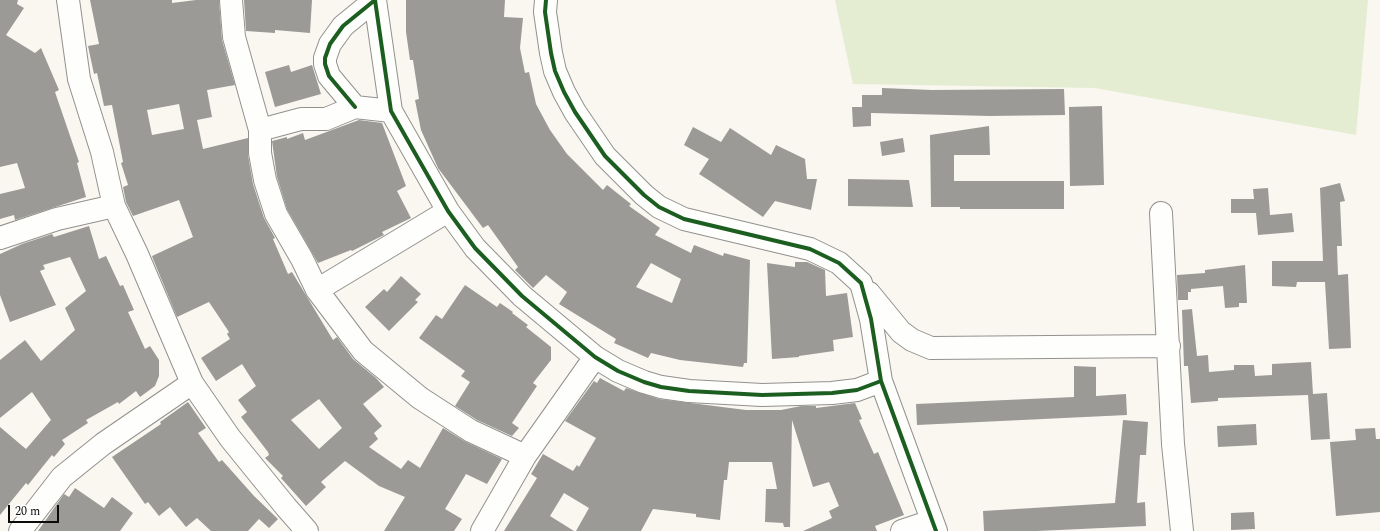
<!DOCTYPE html>
<style>
body{margin:0}
#map{position:relative;width:1380px;height:531px;overflow:hidden;background:#f9f7f0;font-family:Spectral,serif}
canvas{display:block}
.scale{position:absolute;left:8px;top:505px;width:51px;height:18px;box-sizing:border-box;border:2px solid #0b0b0b;border-top:0;padding-left:5px;font-size:12px;line-height:14px;white-space:nowrap;color:#0b0b0b;-webkit-text-stroke:3px #fff;paint-order:stroke}
</style>
<div id="map">
<canvas width="1380" height="531"></canvas>
<div class="scale">20 m</div>
</div>
<script>
const ctx = document.querySelector('canvas').getContext('2d');
ctx.lineJoin = 'round';
function fill(path, color) { ctx.fillStyle = color; ctx.fill(path, 'evenodd'); }
const shape = rows => new Path2D(rows.map(r => 'M' + r).join(''));
function stroke(path, color, width, dash) { ctx.strokeStyle = color; ctx.lineWidth = width; ctx.lineCap = dash ? 'butt' : 'round'; ctx.setLineDash(dash || []); ctx.stroke(path); }
const green = shape([
 [835,0,1368,0,1356,135,1095,88,853,84]
]);
const building = shape([
 [0,0,18,0,17,4,24,8,6,35,35,53,41,48,59,90,55,92,79,162,77,163,86,197,15,220,14,215,0,219,0,194,25,188,17,163,0,167],
 [90,0,172,0,172,3,196,0,219,0,222,40,235,85,207,90,212,117,197,120,203,149,248,138,248,155,253,184,264,218,275,238,273,239,288,274,292,272,333,340,337,337,353,359,376,378,384,387,363,404,382,426,374,433,378,439,369,447,401,469,408,460,420,468,443,428,466,442,502,459,487,484,466,474,445,509,462,519,454,531,384,531,405,497,379,486,345,461,321,482,326,487,306,506,281,478,283,476,265,458,269,455,268,452,241,417,247,412,238,400,256,386,242,364,216,381,201,358,230,339,227,334,229,332,209,302,177,317,153,259,152,256,193,237,179,200,133,216,126,202,123,187,128,185,121,163,123,162,112,105,104,106,97,73,94,74,88,46,99,44],
 [179,104,184,129,152,135,147,110],
 [319,399,342,428,319,449,291,420],
 [244,0,312,0,310,33,275,30,275,33,246,31],
 [406,0,505,0,504,17,523,18,520,48,525,73,529,72,536,104,550,130,567,154,603,190,607,185,631,204,629,206,660,228,655,235,691,253,694,245,723,256,724,253,750,260,747,363,744,363,743,367,680,360,651,353,648,358,614,343,616,339,559,304,567,292,546,275,533,288,515,270,518,267,488,225,483,228,438,168,421,130,415,100,419,99,413,60,410,60,406,32],
 [651,263,681,279,672,303,636,287],
 [289,65,291,72,312,65,321,94,275,107,265,72],
 [882,88,932,90,1064,89,1065,115,989,116,871,113,871,126,853,127,852,107,862,107,862,95,882,95],
 [1102,106,1104,185,1070,186,1069,107],
 [359,120,382,123,406,186,397,191,411,218,382,232,384,235,352,251,351,250,318,263,287,209,277,177,272,141,287,137,287,139,303,133,305,140],
 [989,126,990,155,954,155,954,181,1064,181,1064,209,960,209,960,207,931,207,930,135],
 [693,127,721,142,730,128,771,155,776,145,805,159,807,179,817,179,811,210,775,201,763,217,710,181,699,174,709,159,684,145],
 [903,138,905,152,882,156,880,142],
 [848,179,909,180,913,207,848,206],
 [1340,183,1345,201,1340,202,1342,246,1337,246,1338,275,1348,274,1351,348,1329,349,1325,282,1297,282,1296,287,1272,286,1272,261,1323,261,1320,188],
 [1268,188,1270,215,1292,213,1294,232,1258,235,1256,213,1231,213,1231,199,1254,199,1253,189],
 [89,226,99,259,106,256,120,286,123,285,134,310,128,312,145,349,150,346,159,360,159,376,155,386,140,397,136,391,119,404,118,402,86,420,88,423,62,440,65,444,54,457,52,455,28,485,26,483,0,515,0,427,26,449,51,420,32,392,0,418,0,360,25,340,41,361,75,330,65,308,86,291,70,257,43,265,45,269,40,271,56,305,10,322,0,295,0,254,22,244,52,234,54,237],
 [795,262,807,262,825,270,826,296,847,293,853,337,833,340,834,351,799,356,799,357,772,359,767,263,795,267],
 [1245,265,1247,303,1239,303,1239,307,1225,308,1223,286,1191,289,1191,292,1188,292,1188,300,1178,300,1177,275,1205,273,1205,270],
 [401,276,421,294,415,300,418,302,389,331,365,307,384,289,387,292],
 [465,285,497,307,500,303,513,312,512,313,528,325,526,327,551,347,551,360,533,383,537,386,512,423,519,428,512,436,477,420,455,406,470,382,461,376,465,371,419,338,436,315,442,319],
 [1192,309,1197,356,1208,355,1209,372,1234,370,1234,365,1254,365,1255,376,1272,375,1272,364,1311,362,1313,394,1327,393,1330,439,1311,440,1308,395,1218,398,1218,401,1191,403,1188,366,1184,366,1182,310],
 [1074,366,1096,367,1096,396,1126,394,1127,415,917,425,916,404,1074,397],
 [600,378,624,391,626,388,659,399,746,410,781,410,801,406,816,406,816,408,855,403,862,419,859,420,874,454,878,452,904,515,875,526,877,531,803,531,832,518,829,511,839,506,829,482,813,487,792,420,790,527,784,527,783,523,765,522,766,489,777,489,772,462,729,462,727,480,724,480,720,520,696,517,696,514,653,509,641,531,576,531,589,508,564,493,550,516,574,531,504,531,537,478,531,474,543,454,573,471,577,465,579,467,596,438,565,421,594,381,597,383],
 [188,402,206,428,198,433,219,462,222,460,254,496,278,519,269,528,259,519,248,531,211,531,197,518,186,527,170,507,159,516,148,502,145,504,112,457,161,424,160,422],
 [1123,420,1148,422,1146,455,1140,455,1137,503,1145,502,1146,526,1037,531,984,531,983,511,1115,503],
 [1256,424,1257,445,1218,447,1217,426],
 [1375,428,1376,439,1380,439,1380,512,1336,516,1330,442,1356,440,1355,429],
 [75,488,104,508,112,497,133,513,120,531,38,531,64,494,69,497],
 [1254,512,1255,529,1231,530,1231,513]
]);
const minor = shape([
 [68,0,79,79,102,152,114,206,137,254,192,383,230,438,286,507,307,531],
 [231,0,234,37,260,130],
 [546,0,545,12,551,53,555,71,564,92,575,112,605,156,644,195,659,207,684,219,810,249,839,263,861,283,871,319,881,381,936,531],
 [355,107,329,76,325,64,325,58,330,44,343,26,375,0,391,111,448,211,475,248,522,296,595,357,618,371,644,382,661,387,689,391,762,395,832,393,857,390,881,381],
 [391,111,355,107,326,119,301,119,260,130,260,153,265,180,276,214,302,259,317,290,363,351,420,398,471,431,525,456],
 [1161,213,1173,444,1182,531],
 [0,238,57,219,114,206],
 [317,290,448,211],
 [869,293,901,332,912,340,931,348,1169,346],
 [20,531,62,477,103,444,192,383],
 [482,531,525,456,595,357],
 [902,531,932,521]
]);
const cycleway = shape([
 [546,0,545,12,551,53,555,71,564,92,575,112,605,156,644,195,659,207,684,219,810,249,839,263,861,283,871,319,881,381,936,531],
 [355,107,329,76,325,64,325,58,330,44,343,26,375,0,391,111,448,211,475,248,522,296,595,357,618,371,644,382,661,387,689,391,762,395,832,393,857,390,881,381]
]);
fill(green, '#e4edd2');
fill(building, '#9c9a96');
stroke(minor, '#92918e', 24);
stroke(minor, '#fefefd', 22);
stroke(cycleway, '#1b5e20', 4);
</script>
